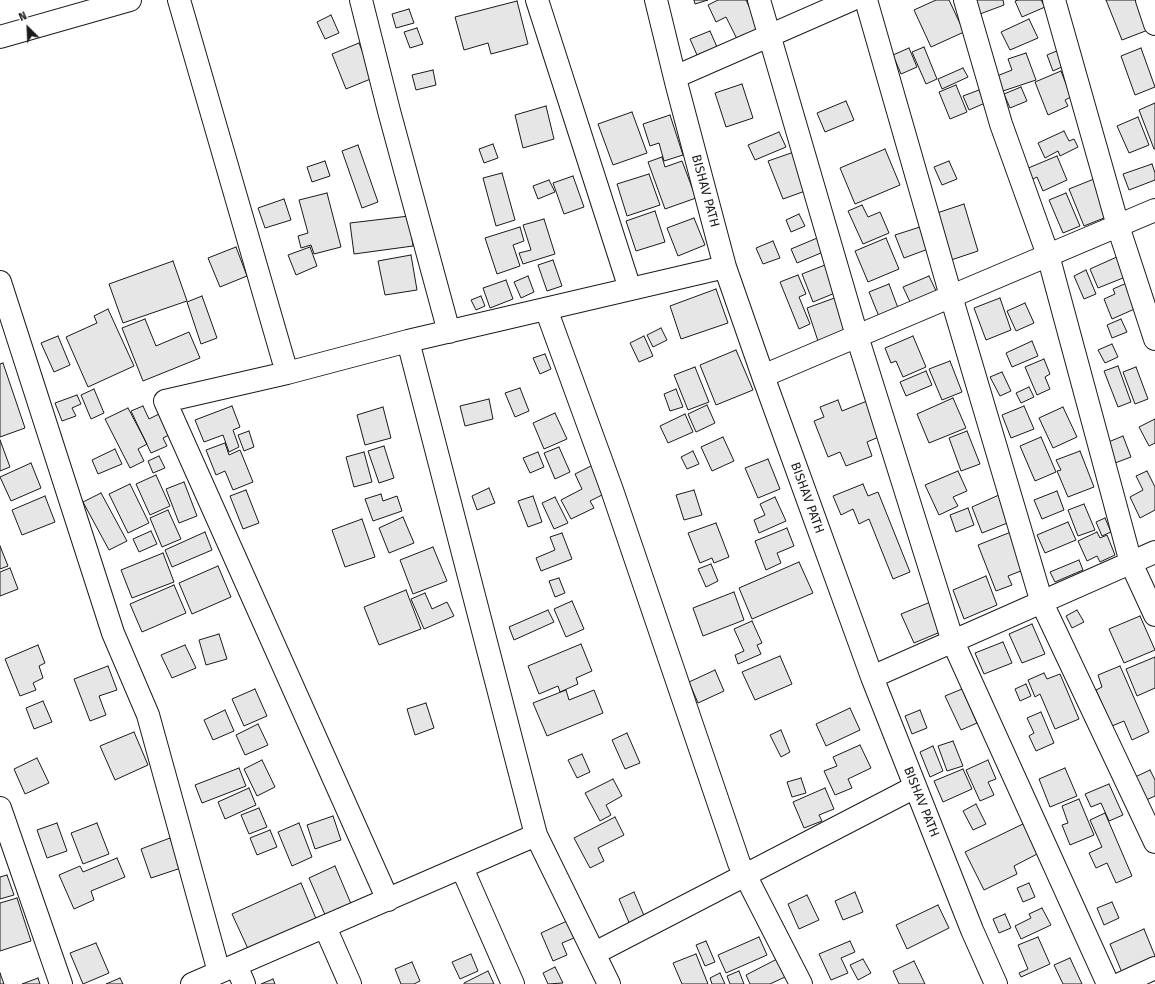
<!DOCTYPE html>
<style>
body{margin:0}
#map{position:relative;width:1155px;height:984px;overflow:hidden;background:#fff;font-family:"Fira Sans",sans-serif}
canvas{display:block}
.north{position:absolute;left:8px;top:8px;width:40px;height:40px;-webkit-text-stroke:3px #fff;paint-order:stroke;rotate:336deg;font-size:11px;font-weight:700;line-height:16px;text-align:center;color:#1a1a1a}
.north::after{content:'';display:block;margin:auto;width:14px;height:18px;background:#1a1a1a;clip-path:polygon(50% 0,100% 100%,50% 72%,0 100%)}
</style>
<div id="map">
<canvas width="1155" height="984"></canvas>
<div class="north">N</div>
</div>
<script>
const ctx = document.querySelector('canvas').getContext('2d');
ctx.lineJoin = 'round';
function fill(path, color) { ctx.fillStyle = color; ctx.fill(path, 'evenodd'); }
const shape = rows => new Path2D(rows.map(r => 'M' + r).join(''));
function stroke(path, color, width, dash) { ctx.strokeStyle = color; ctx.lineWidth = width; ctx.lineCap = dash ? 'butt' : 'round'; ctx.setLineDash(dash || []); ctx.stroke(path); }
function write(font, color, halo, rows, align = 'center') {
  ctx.font = font + ' "Fira Sans",sans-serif'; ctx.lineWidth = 3; ctx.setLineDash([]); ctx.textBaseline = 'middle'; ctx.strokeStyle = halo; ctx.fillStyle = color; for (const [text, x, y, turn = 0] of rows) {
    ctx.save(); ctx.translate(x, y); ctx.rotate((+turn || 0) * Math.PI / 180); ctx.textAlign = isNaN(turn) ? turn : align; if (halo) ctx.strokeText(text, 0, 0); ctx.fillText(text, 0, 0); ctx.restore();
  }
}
const building = shape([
 [694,0,708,0,695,4,694,0],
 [718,0,746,0,761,32,739,43,726,17,716,22,708,5,718,0],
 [936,0,949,0,964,32,931,47,914,10,936,0],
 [975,0,1003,0,1004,5,980,14,975,0],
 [1018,0,1041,0,1045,7,1022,17,1015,1,1018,0],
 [1106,0,1136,0,1148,30,1122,40,1106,0],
 [517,1,528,44,491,54,488,43,464,50,455,17,517,1],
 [409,9,414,23,396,28,392,14,409,9],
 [331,15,339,33,325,39,317,22,331,15],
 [1029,19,1038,38,1010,50,1001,32,1029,19],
 [417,28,423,44,410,48,404,32,417,28],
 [710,31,717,47,697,55,690,39,710,31],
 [359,43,373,78,346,89,332,54,359,43],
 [924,47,937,79,926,84,912,52,924,47],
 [909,48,917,67,901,74,893,55,909,48],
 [1141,48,1155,87,1135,95,1121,56,1141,48],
 [1059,50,1066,65,1053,71,1047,55,1059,50],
 [1026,53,1036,80,1003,91,997,76,1012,70,1008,59,1026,53],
 [963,68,968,77,942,89,938,79,963,68],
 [433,70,436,85,416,90,412,75,433,70],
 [1061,71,1071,97,1065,100,1068,106,1048,115,1035,82,1061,71],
 [742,84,753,118,726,127,715,93,742,84],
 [956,85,967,112,950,119,939,92,956,85],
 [1021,87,1027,101,1010,108,1004,94,1021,87],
 [979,90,985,103,969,110,963,96,979,90],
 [846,101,854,120,825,132,817,113,846,101],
 [1155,103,1155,149,1154,149,1139,110,1155,103],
 [546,106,554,139,523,148,515,115,546,106],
 [632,112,647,153,613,165,598,124,632,112],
 [670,115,683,155,664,161,659,143,650,146,643,124,670,115],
 [1138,117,1149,145,1129,153,1117,126,1138,117],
 [1064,131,1069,141,1074,139,1078,147,1060,156,1058,151,1045,158,1038,143,1064,131],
 [779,132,786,147,755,160,748,145,779,132],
 [493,144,498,158,484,163,479,149,493,144],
 [358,145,378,202,362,208,342,151,358,145],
 [885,149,900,185,855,204,840,168,885,149],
 [794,152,808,190,783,199,768,161,794,152],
 [1057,156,1067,180,1043,191,1037,177,1031,180,1026,169,1057,156],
 [662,157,665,167,682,161,696,198,665,209,648,162,662,157],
 [325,161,330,176,312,182,307,167,325,161],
 [949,161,957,179,942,185,934,167,949,161],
 [1152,164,1155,173,1155,180,1129,190,1123,174,1152,164],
 [502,173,515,220,496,226,483,178,502,173],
 [649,174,660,205,627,216,617,184,649,174],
 [573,176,584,207,564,214,553,183,573,176],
 [1094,179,1109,216,1084,226,1069,189,1094,179],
 [549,180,555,192,538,199,533,186,549,180],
 [327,193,341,247,314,254,311,245,301,248,298,236,308,233,299,200,327,193],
 [1066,193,1080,226,1063,233,1049,200,1066,193],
 [284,199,291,220,265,228,258,208,284,199],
 [964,204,978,251,951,260,937,213,964,204],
 [862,205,868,217,880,212,889,233,863,244,848,211,862,205],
 [655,211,665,242,636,251,626,221,655,211],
 [799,214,805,226,791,232,786,220,799,214],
 [409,216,413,246,354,254,350,223,409,216],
 [694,218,705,245,678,256,667,228,694,218],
 [544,219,555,254,523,264,519,253,531,250,523,225,544,219],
 [923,226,931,248,904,258,895,235,923,226],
 [520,227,524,241,513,245,520,266,497,274,485,238,520,227],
 [822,236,828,250,797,263,791,249,822,236],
 [886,238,899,269,868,282,855,251,886,238],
 [773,241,780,258,763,264,756,248,773,241],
 [236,247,247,276,220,287,208,258,236,247],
 [310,247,317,266,296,275,288,255,310,247],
 [411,255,417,290,385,295,378,261,411,255],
 [1119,256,1128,276,1098,288,1090,269,1119,256],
 [553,260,562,286,547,291,538,265,553,260],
 [173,261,187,301,123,323,109,284,173,261],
 [825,265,835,293,813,302,802,274,825,265],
 [1086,270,1096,294,1084,299,1074,276,1086,270],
 [798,275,806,294,799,297,810,324,799,329,780,282,798,275],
 [528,276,534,292,521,298,514,282,528,276],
 [929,276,937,293,911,304,903,287,929,276],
 [506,280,513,299,490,308,483,288,506,280],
 [1129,282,1139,307,1112,319,1104,299,1115,294,1113,289,1129,282],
 [889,284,901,316,882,324,869,292,889,284],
 [716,289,728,323,681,339,670,306,716,289],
 [202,296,217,338,201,344,187,302,202,296],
 [481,296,485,306,476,310,471,300,481,296],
 [840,296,852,329,818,341,807,308,840,296],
 [1000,298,1011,330,986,340,974,308,1000,298],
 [1025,303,1034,323,1016,331,1007,311,1025,303],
 [108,309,134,366,88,387,66,337,97,323,94,316,108,309],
 [145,319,156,346,189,332,200,358,143,381,122,328,145,319],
 [1121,319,1127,332,1112,338,1107,325,1121,319],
 [661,328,667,340,653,347,647,335,661,328],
 [58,336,70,365,54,372,41,343,58,336],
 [644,336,653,356,639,362,630,343,644,336],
 [913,336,926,367,903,377,896,361,891,363,885,348,913,336],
 [1032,341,1038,356,1012,367,1006,353,1032,341],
 [1112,344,1118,357,1105,363,1098,350,1112,344],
 [736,350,753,390,716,405,700,365,736,350],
 [545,354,551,369,540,374,533,358,545,354],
 [1044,359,1050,374,1045,377,1050,389,1037,395,1025,367,1044,359],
 [950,361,962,392,942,400,929,369,950,361],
 [3,363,25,428,0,437,0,364,3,363],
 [1118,366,1131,402,1118,407,1104,371,1118,366],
 [695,367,709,402,688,410,674,375,695,367],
 [1136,367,1148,399,1135,404,1123,372,1136,367],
 [926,371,932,385,906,396,900,382,926,371],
 [1002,372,1011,391,1000,396,990,377,1002,372],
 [1029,387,1034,397,1021,403,1016,393,1029,387],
 [520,388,529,411,515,417,505,393,520,388],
 [94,389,104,413,91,419,81,395,94,389],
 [676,389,683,407,670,411,664,394,676,389],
 [77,395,81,404,72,408,76,416,62,421,55,403,77,395],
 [953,398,966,428,929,443,917,414,953,398],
 [489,399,493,419,465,426,460,406,489,399],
 [838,400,842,411,867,401,881,436,867,442,872,456,846,466,840,452,828,457,814,421,824,417,820,407,838,400],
 [707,405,715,423,696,432,688,414,707,405],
 [143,406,149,419,167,410,177,431,163,438,167,446,151,453,131,411,143,406],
 [232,406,240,427,233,430,239,447,229,452,223,435,204,442,195,420,232,406],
 [1024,406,1034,429,1011,438,1002,415,1024,406],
 [383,407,391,438,365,445,357,415,383,407],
 [1063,407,1077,437,1053,448,1039,418,1063,407],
 [128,408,147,444,138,449,144,461,130,468,105,419,128,408],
 [555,413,567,439,544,449,533,423,555,413],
 [685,414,693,432,668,443,660,426,685,414],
 [1155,419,1155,443,1149,446,1139,427,1155,419],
 [249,431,254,447,244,451,238,435,249,431],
 [967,431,980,464,961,471,949,438,967,431],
 [1123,436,1131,457,1115,463,1106,443,1123,436],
 [723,437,734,461,712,471,701,447,723,437],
 [1041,437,1056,472,1035,481,1020,446,1041,437],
 [0,440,10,467,0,471,0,440],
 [225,443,229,455,240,450,253,482,233,490,225,471,216,475,206,450,225,443],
 [384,446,394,478,379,483,368,451,384,446],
 [559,447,570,472,555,479,544,453,559,447],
 [115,449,122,464,98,474,92,460,115,449],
 [693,451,699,464,687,469,681,457,693,451],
 [1080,451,1094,487,1068,497,1057,471,1061,470,1056,460,1080,451],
 [364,452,372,482,354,487,346,457,364,452],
 [538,452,544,467,530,473,523,458,538,452],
 [159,456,165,468,153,473,148,461,159,456],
 [768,459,780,489,758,498,745,468,768,459],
 [31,463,41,488,11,501,0,477,31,463],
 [593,465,606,493,590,501,594,508,571,519,561,500,582,489,575,474,593,465],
 [958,471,967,491,953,497,958,506,939,515,925,485,958,471],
 [1147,471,1155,487,1155,510,1140,518,1130,497,1143,490,1136,476,1147,471],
 [156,475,170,506,150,515,136,484,156,475],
 [184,482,197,516,179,523,166,489,184,482],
 [130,484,149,523,128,533,109,494,130,484],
 [863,484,868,496,878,492,910,572,893,579,869,519,859,524,853,509,841,515,833,496,863,484],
 [489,488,495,503,477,510,472,496,489,488],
 [246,490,259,523,243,529,230,496,246,490],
 [694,490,702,515,684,520,676,495,694,490],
 [1057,491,1064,510,1042,519,1034,500,1057,491],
 [101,493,127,541,109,550,83,502,101,493],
 [381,494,383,501,397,496,402,511,373,521,365,499,381,494],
 [999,495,1010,522,982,533,972,507,999,495],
 [45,496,55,522,22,535,12,510,45,496],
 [533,496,542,522,528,527,518,501,533,496],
 [555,497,568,523,554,529,542,503,555,497],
 [775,497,786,521,759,533,754,520,765,515,760,504,775,497],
 [1084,504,1095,530,1078,536,1068,510,1084,504],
 [968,508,974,525,956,532,950,515,968,508],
 [168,510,181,539,162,547,150,518,168,510],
 [403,517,414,543,389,553,379,528,403,517],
 [1105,518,1111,532,1102,536,1096,522,1105,518],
 [362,519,375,557,345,567,332,530,362,519],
 [1068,522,1076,540,1045,553,1037,535,1068,522],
 [716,523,729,557,714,563,712,558,700,563,688,533,716,523],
 [787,528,794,546,777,553,781,563,766,570,755,541,787,528],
 [151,531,157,544,139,552,133,539,151,531],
 [205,532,212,550,172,567,165,550,205,532],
 [1011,532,1026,569,1008,576,1012,585,996,591,978,545,1011,532],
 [1097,532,1100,538,1107,535,1115,555,1100,562,1097,556,1087,561,1078,541,1097,532],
 [562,533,572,559,541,571,536,558,555,550,550,537,562,533],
 [0,546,8,566,0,569,0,546],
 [433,547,447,581,413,594,400,560,433,547],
 [163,553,174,582,132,598,121,570,163,553],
 [1079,560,1083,570,1055,582,1050,572,1079,560],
 [799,562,813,593,752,619,739,588,799,562],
 [711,564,718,581,706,587,698,569,711,564],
 [218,566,231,597,192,614,179,583,218,566],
 [10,568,18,589,0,596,0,572,10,568],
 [986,576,997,605,964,619,953,590,986,576],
 [559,578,565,593,555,597,549,581,559,578],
 [174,585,186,613,142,632,130,604,174,585],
 [406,590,421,629,379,645,364,607,406,590],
 [734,592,744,620,703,636,693,608,734,592],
 [425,593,432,609,447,602,454,616,424,629,411,599,425,593],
 [572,601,584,629,566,637,554,609,572,601],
 [933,601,945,630,914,643,901,614,933,601],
 [548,610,554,622,514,640,509,627,548,610],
 [1077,610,1084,622,1072,628,1066,616,1077,610],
 [1140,616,1155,650,1124,663,1109,629,1140,616],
 [752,621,762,643,757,645,761,654,738,664,735,655,744,651,734,629,752,621],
 [1032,624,1045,654,1022,663,1009,634,1032,624],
 [219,634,227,659,206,665,199,640,219,634],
 [1003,642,1012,663,984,674,975,653,1003,642],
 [581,644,592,671,576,678,578,684,560,692,558,686,539,694,528,666,581,644],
 [38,645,45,663,39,666,43,678,33,683,36,690,20,696,5,659,38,645],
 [185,645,196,668,172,678,161,655,185,645],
 [780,656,792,684,755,700,742,672,780,656],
 [1155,657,1155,688,1137,696,1126,669,1155,657],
 [108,666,117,690,99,696,106,715,90,721,74,679,108,666],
 [1120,666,1149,732,1132,740,1124,721,1112,726,1096,690,1102,687,1098,675,1120,666],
 [715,670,724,691,698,703,689,682,715,670],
 [1044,673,1047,679,1060,674,1079,719,1055,729,1040,694,1035,697,1028,680,1044,673],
 [1026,684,1031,696,1020,701,1015,689,1026,684],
 [255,689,267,716,244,726,232,699,255,689],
 [962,689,977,723,961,730,945,696,962,689],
 [566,690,569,700,594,690,603,713,547,736,533,703,566,690],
 [43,701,52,722,34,729,26,708,43,701],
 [426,703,434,728,415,735,407,709,426,703],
 [850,708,860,730,826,746,816,724,850,708],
 [225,710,234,731,213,740,204,720,225,710],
 [920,710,927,728,912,734,905,716,920,710],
 [1041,712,1054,743,1036,751,1029,736,1034,733,1027,718,1041,712],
 [258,724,268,745,245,755,236,735,258,724],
 [781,730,790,752,781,757,770,735,781,730],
 [134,732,148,765,115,780,100,746,134,732],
 [627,733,640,763,625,769,612,740,627,733],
 [953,741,963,766,947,771,938,746,953,741],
 [860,745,871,768,848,779,852,788,835,795,824,771,837,766,833,757,860,745],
 [933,746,943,771,930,777,920,752,933,746],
 [582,754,590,772,577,778,568,760,582,754],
 [37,758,49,783,25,794,14,769,37,758],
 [262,760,275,787,257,796,244,769,262,760],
 [988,760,996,779,988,782,994,795,980,801,966,770,988,760],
 [239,768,246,786,202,803,195,785,239,768],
 [1065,768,1077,796,1050,807,1039,779,1065,768],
 [963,769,972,789,943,802,934,781,963,769],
 [1150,770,1155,780,1155,796,1144,801,1133,778,1150,770],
 [801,778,806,793,792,797,787,782,801,778],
 [613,779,622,796,606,805,611,815,600,821,585,793,613,779],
 [1109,784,1123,815,1109,821,1101,803,1091,807,1085,794,1109,784],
 [249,788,256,805,225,819,218,802,249,788],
 [825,788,834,809,819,815,822,821,804,828,793,802,825,788],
 [1079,799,1094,835,1070,845,1062,825,1068,823,1062,806,1079,799],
 [976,804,986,824,973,830,963,811,976,804],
 [259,808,267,827,249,834,241,815,259,808],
 [1105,813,1132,876,1116,883,1107,863,1096,868,1089,853,1102,847,1090,820,1105,813],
 [333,816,341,840,315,849,307,825,333,816],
 [615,817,624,835,598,848,604,861,590,868,574,838,615,817],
 [57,823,67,851,47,858,37,830,57,823],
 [97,823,109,854,83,864,71,833,97,823],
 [299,823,312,857,292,866,278,832,299,823],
 [1025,823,1039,853,1014,866,1017,874,984,890,965,852,1025,823],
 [270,830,277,847,257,855,250,838,270,830],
 [170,838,181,868,151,878,141,849,170,838],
 [117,858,125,877,91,891,94,900,74,909,59,875,80,866,83,872,117,858],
 [335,866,352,906,326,917,309,878,335,866],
 [7,875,14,895,0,899,0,877,7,875],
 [301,883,317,921,249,951,232,914,301,883],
 [1029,883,1035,897,1023,902,1017,888,1029,883],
 [634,892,648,925,633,932,619,899,634,892],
 [855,892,863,912,843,920,835,901,855,892],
 [807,895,819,920,799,929,788,904,807,895],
 [17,898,31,941,0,951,0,903,17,898],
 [1112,902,1119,918,1104,925,1097,908,1112,902],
 [938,905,949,928,907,949,896,925,938,905],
 [1042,908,1051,925,1021,939,1015,926,1031,918,1029,914,1042,908],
 [1005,914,1011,928,999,933,993,919,1005,914],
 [567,921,574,938,562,943,567,955,553,961,541,933,567,921],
 [1144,929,1155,956,1155,962,1123,975,1110,944,1144,929],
 [759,937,767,955,726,973,718,955,759,937],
 [1038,937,1050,964,1021,977,1019,973,1028,969,1018,945,1038,937],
 [706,941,715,962,705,966,696,945,706,941],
 [850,941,855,952,841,958,848,973,831,980,819,954,850,941],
 [96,943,109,973,83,984,70,953,96,943],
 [471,954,478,971,460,979,452,962,471,954],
 [696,954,708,984,682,984,673,963,696,954],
 [779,958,787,976,770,984,750,984,746,975,779,958],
 [1070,958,1082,984,1063,984,1054,965,1070,958],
 [863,959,871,973,858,980,850,965,863,959],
 [914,961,925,984,899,984,893,971,914,961],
 [412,962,420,981,414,984,401,984,395,969,412,962],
 [555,967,563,983,548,984,543,973,555,967],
 [488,971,494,984,464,984,464,983,488,971],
 [739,971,744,984,730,984,727,976,739,971],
 [0,973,4,984,0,984,0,973],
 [720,973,725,984,712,984,710,978,720,973],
 [38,978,40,984,22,984,38,978],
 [120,978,123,984,106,984,120,978],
 [273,979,275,984,261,984,273,979]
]);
const minor = shape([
 [179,0,287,373],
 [361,0,389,111,449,332],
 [537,0,630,289],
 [656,0,677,86,725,267,763,376,872,677,972,930,996,984],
 [759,0,857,336,953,642,1108,984],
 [866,0,951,296,1042,603,1155,842],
 [965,0,1001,124,1048,255,1131,563,1155,615],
 [1054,0,1118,226,1155,339],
 [1147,0,1155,24],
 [675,77,851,0],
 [0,282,113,633,148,715,219,972],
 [546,309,612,490,739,863,801,984],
 [408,341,536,835,609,984],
 [763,376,1155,210],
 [872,677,1155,552],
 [0,808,61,984],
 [462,868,513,984],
 [388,900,165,401,287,373,408,341,725,267],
 [325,927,350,984],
 [595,953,915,787],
 [236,965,244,984],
 [192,984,536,835],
 [1120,984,1155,968]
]);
const tertiary = shape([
 [0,37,130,0]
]);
const streetNames = [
 ["BISHAV PATH",705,191,75],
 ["BISHAV PATH",807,498,70],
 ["BISHAV PATH",921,802,68]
];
fill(building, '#e6e6e6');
stroke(building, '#1a1a1a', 1);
stroke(minor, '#1a1a1a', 24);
stroke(tertiary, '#1a1a1a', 24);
stroke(minor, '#fff', 22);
stroke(tertiary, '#fff', 22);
write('13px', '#1a1a1a', '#fff', streetNames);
</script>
